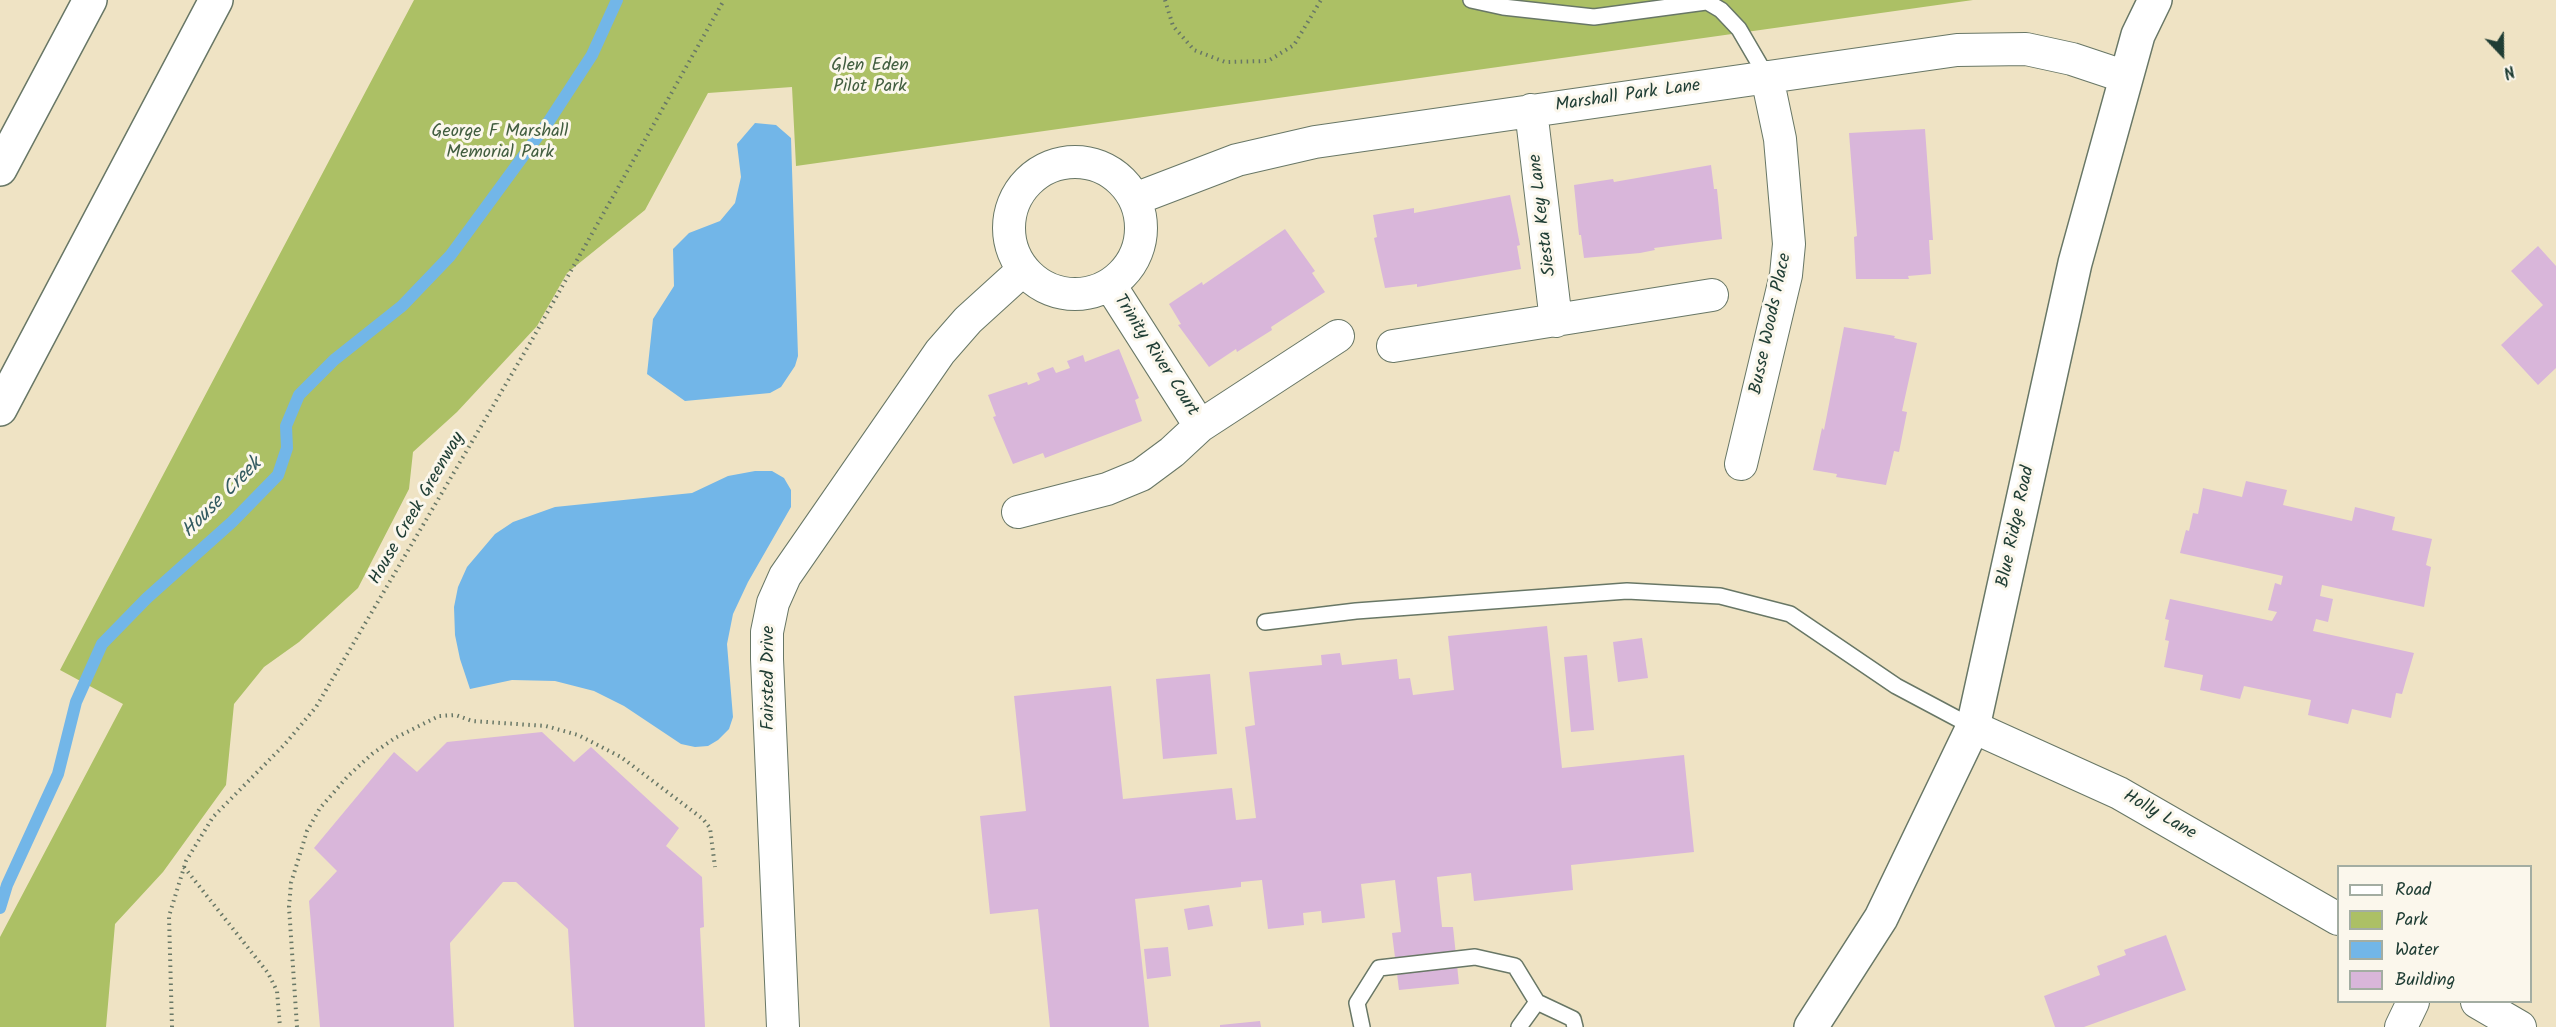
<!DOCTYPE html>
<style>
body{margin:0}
#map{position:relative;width:2556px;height:1027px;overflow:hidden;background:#efe3c4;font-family:Kalam,sans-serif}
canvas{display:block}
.legend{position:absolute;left:2337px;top:865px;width:195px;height:138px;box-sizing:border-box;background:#fbf7ec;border:2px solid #a3ada2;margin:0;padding:8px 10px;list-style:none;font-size:18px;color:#1f3d34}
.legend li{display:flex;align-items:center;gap:12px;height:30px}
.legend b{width:30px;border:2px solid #a3ada2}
.north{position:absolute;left:2472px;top:24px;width:60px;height:60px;-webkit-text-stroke:4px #fbf7ec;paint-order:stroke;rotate:158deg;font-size:16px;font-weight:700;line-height:24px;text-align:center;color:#1f3d34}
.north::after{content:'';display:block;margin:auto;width:21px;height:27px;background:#1f3d34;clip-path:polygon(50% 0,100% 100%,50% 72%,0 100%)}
</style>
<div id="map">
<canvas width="2556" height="1027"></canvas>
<ul class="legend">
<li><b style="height:8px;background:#fff"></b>Road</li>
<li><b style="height:16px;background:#acc065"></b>Park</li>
<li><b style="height:16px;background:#72b6e8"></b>Water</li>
<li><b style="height:16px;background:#d9b6da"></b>Building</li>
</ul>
<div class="north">N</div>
</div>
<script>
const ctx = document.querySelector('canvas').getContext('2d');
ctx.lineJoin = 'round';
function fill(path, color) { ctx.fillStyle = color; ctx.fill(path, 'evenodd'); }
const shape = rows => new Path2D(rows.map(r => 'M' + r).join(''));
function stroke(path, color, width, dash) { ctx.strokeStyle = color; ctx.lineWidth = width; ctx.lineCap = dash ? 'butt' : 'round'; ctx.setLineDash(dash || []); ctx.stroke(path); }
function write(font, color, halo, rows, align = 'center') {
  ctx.font = font + ' Kalam,sans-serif'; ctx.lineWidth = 6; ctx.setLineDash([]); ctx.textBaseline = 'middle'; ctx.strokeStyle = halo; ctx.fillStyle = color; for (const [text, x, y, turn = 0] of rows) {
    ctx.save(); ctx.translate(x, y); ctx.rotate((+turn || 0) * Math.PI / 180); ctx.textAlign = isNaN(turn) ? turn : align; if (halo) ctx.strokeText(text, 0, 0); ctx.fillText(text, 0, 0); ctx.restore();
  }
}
const green = shape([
 [414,0,1973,0,796,166,792,87,708,93,645,210,567,273,537,326,457,412,413,452,409,489,358,588,299,642,264,667,234,704,226,785,163,872,115,924,106,1027,0,1027,0,937,123,704,60,670]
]);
const water = shape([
 [755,123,776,125,791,138,798,356,795,366,781,387,770,393,685,401,647,374,653,319,674,286,673,249,689,233,720,221,735,203,741,177,737,144],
 [755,471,772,471,784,478,791,490,791,507,748,582,733,614,727,644,733,717,729,729,718,740,708,746,695,747,681,744,624,706,594,691,555,681,512,680,470,689,460,659,455,635,454,607,458,587,467,567,495,534,513,522,555,507,692,493,728,476]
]);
const stream = shape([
 [0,908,7,885,58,774,76,702,102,644,147,598,232,522,278,475,287,448,286,426,299,395,334,360,402,306,450,256,549,121,592,55,617,0]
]);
const building = shape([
 [1925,129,1933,240,1929,240,1931,274,1908,276,1909,279,1856,279,1854,237,1857,236,1849,133],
 [1711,165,1714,189,1717,189,1722,239,1654,248,1655,250,1640,253,1584,258,1581,235,1579,235,1574,185,1613,179,1614,182],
 [1510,195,1520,245,1517,246,1521,269,1417,287,1417,284,1385,288,1374,238,1377,237,1373,215,1414,208,1414,213],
 [1285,229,1315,271,1312,273,1325,292,1271,327,1272,330,1237,352,1236,349,1209,367,1178,325,1181,324,1169,304,1202,282,1203,285],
 [2538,246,2556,266,2556,368,2538,385,2501,345,2543,305,2511,271],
 [1844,327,1895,336,1894,338,1917,343,1902,411,1907,412,1899,452,1894,451,1886,485,1836,477,1837,474,1813,470,1822,428,1824,430],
 [1119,349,1139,398,1135,400,1142,421,1045,458,1043,453,1013,464,993,417,996,416,988,395,1027,382,1028,385,1040,380,1037,373,1053,367,1056,373,1070,368,1067,361,1083,355,1085,362],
 [2246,481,2287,490,2283,505,2352,521,2355,507,2395,517,2392,530,2432,539,2426,565,2431,567,2424,607,2322,585,2320,596,2333,599,2328,622,2316,619,2313,631,2414,653,2402,694,2396,693,2391,718,2352,709,2348,724,2308,715,2311,700,2244,686,2240,699,2200,690,2203,675,2164,667,2169,641,2165,640,2169,620,2165,619,2170,599,2272,621,2277,612,2268,610,2275,583,2281,585,2283,576,2180,553,2186,530,2189,531,2193,513,2198,514,2203,488,2242,497],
 [1547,626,1562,768,1684,755,1694,852,1571,865,1573,890,1474,901,1471,873,1437,877,1442,927,1453,927,1459,984,1399,990,1392,933,1401,932,1395,880,1361,884,1365,918,1322,923,1321,911,1303,913,1304,925,1268,929,1262,880,1241,882,1241,887,1135,899,1149,1027,1050,1027,1038,909,990,914,980,816,1026,811,1014,696,1111,686,1123,799,1232,788,1236,820,1256,818,1245,727,1255,725,1249,672,1322,665,1321,655,1340,653,1342,665,1397,659,1399,679,1410,678,1413,695,1454,690,1448,636],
 [1642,638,1648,678,1618,682,1613,642],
 [1587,655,1594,730,1571,732,1564,657],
 [1210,674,1217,754,1163,759,1156,679],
 [542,732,574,762,591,747,679,828,666,846,702,877,704,927,700,928,705,1027,574,1027,568,929,516,882,503,882,450,943,454,1027,320,1027,309,901,337,871,314,848,394,752,417,772,447,742],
 [1209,905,1213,926,1188,930,1184,909],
 [2166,935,2186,990,2084,1027,2055,1027,2044,996,2100,975,2097,966,2126,955,2124,950],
 [1168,947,1171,976,1147,979,1144,949],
 [1260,1021,1261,1027,1220,1027,1220,1025]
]);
const path = shape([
 [1165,0,1173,26,1194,50,1225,62,1268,61,1294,45,1321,0],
 [184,867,268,973,277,991,280,1027],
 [172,1027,169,916,186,861,213,817,285,744,316,707,533,338,724,0],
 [297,1027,289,907,291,883,307,831,320,808,348,776,372,754,395,738,439,716,456,715,472,721,546,726,578,735,621,757,703,819,710,828,715,867]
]);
const service = shape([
 [1471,0,1503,7,1594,17,1706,2],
 [1704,0,1721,10,1739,29,1767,77],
 [1265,622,1356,611,1627,591,1720,596,1790,614,1896,686,1973,727],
 [1362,1027,1357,1003,1379,968,1475,957,1515,966,1537,1002,1573,1019,1575,1027],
 [1519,1027,1537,1002]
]);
const minor = shape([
 [1531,110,1556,321],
 '1009 228a66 66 0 1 1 132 0a66 66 0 1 1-132 0Z',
 [1135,199,1237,160,1315,142,1957,50,2026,49,2072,59,2126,77],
 [1110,285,1200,426],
 [1393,346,1712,295],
 [1741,464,1786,275,1789,244,1780,139,1767,77],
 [1018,512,1107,489,1141,475,1172,452,1200,426,1338,336],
 [1973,727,2119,793,2338,919],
 [2477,1002,2520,1027],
 [783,1027,767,659,767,632,773,603,785,576,940,352,968,320,1023,270],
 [2401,1027,2413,1002]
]);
const secondary = shape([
 [1811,1027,1881,918,1973,727,2075,263,2138,35,2155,0]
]);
const motorway = shape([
 [0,169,90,0],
 [0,409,216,0]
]);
const parkNames = [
 ["Glen Eden",870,67],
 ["Pilot Park",870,88],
 ["George F Marshall",500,133],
 ["Memorial Park",500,154]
];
const streetNames = [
 ["Marshall Park Lane",1628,97,-8],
 ["Siesta Key Lane",1544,215,-97],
 ["Busse Woods Place",1772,324,-78],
 ["Trinity River Court",1155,356,57],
 ["House Creek Greenway",418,509,-60],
 ["Blue Ridge Road",2017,527,-78],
 ["Fairsted Drive",770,678,-90],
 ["Holly Lane",2159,816,30]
];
const waterNames = [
 ["House Creek",223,499,-45]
];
fill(green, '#acc065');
fill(water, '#72b6e8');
stroke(stream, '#72b6e8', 12);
fill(building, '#d9b6da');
stroke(service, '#687766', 18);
stroke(minor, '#687766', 34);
stroke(secondary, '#687766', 36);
stroke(motorway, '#687766', 36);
stroke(path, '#687766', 4, [1.5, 4.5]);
stroke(service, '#fff', 15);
stroke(minor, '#fff', 32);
stroke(secondary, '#fff', 33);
stroke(motorway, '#fff', 33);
write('18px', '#425e40', '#fbf7ec', parkNames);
write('18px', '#1f3d34', '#fbf7ec', streetNames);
write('italic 20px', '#345b61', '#fbf7ec', waterNames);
</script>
